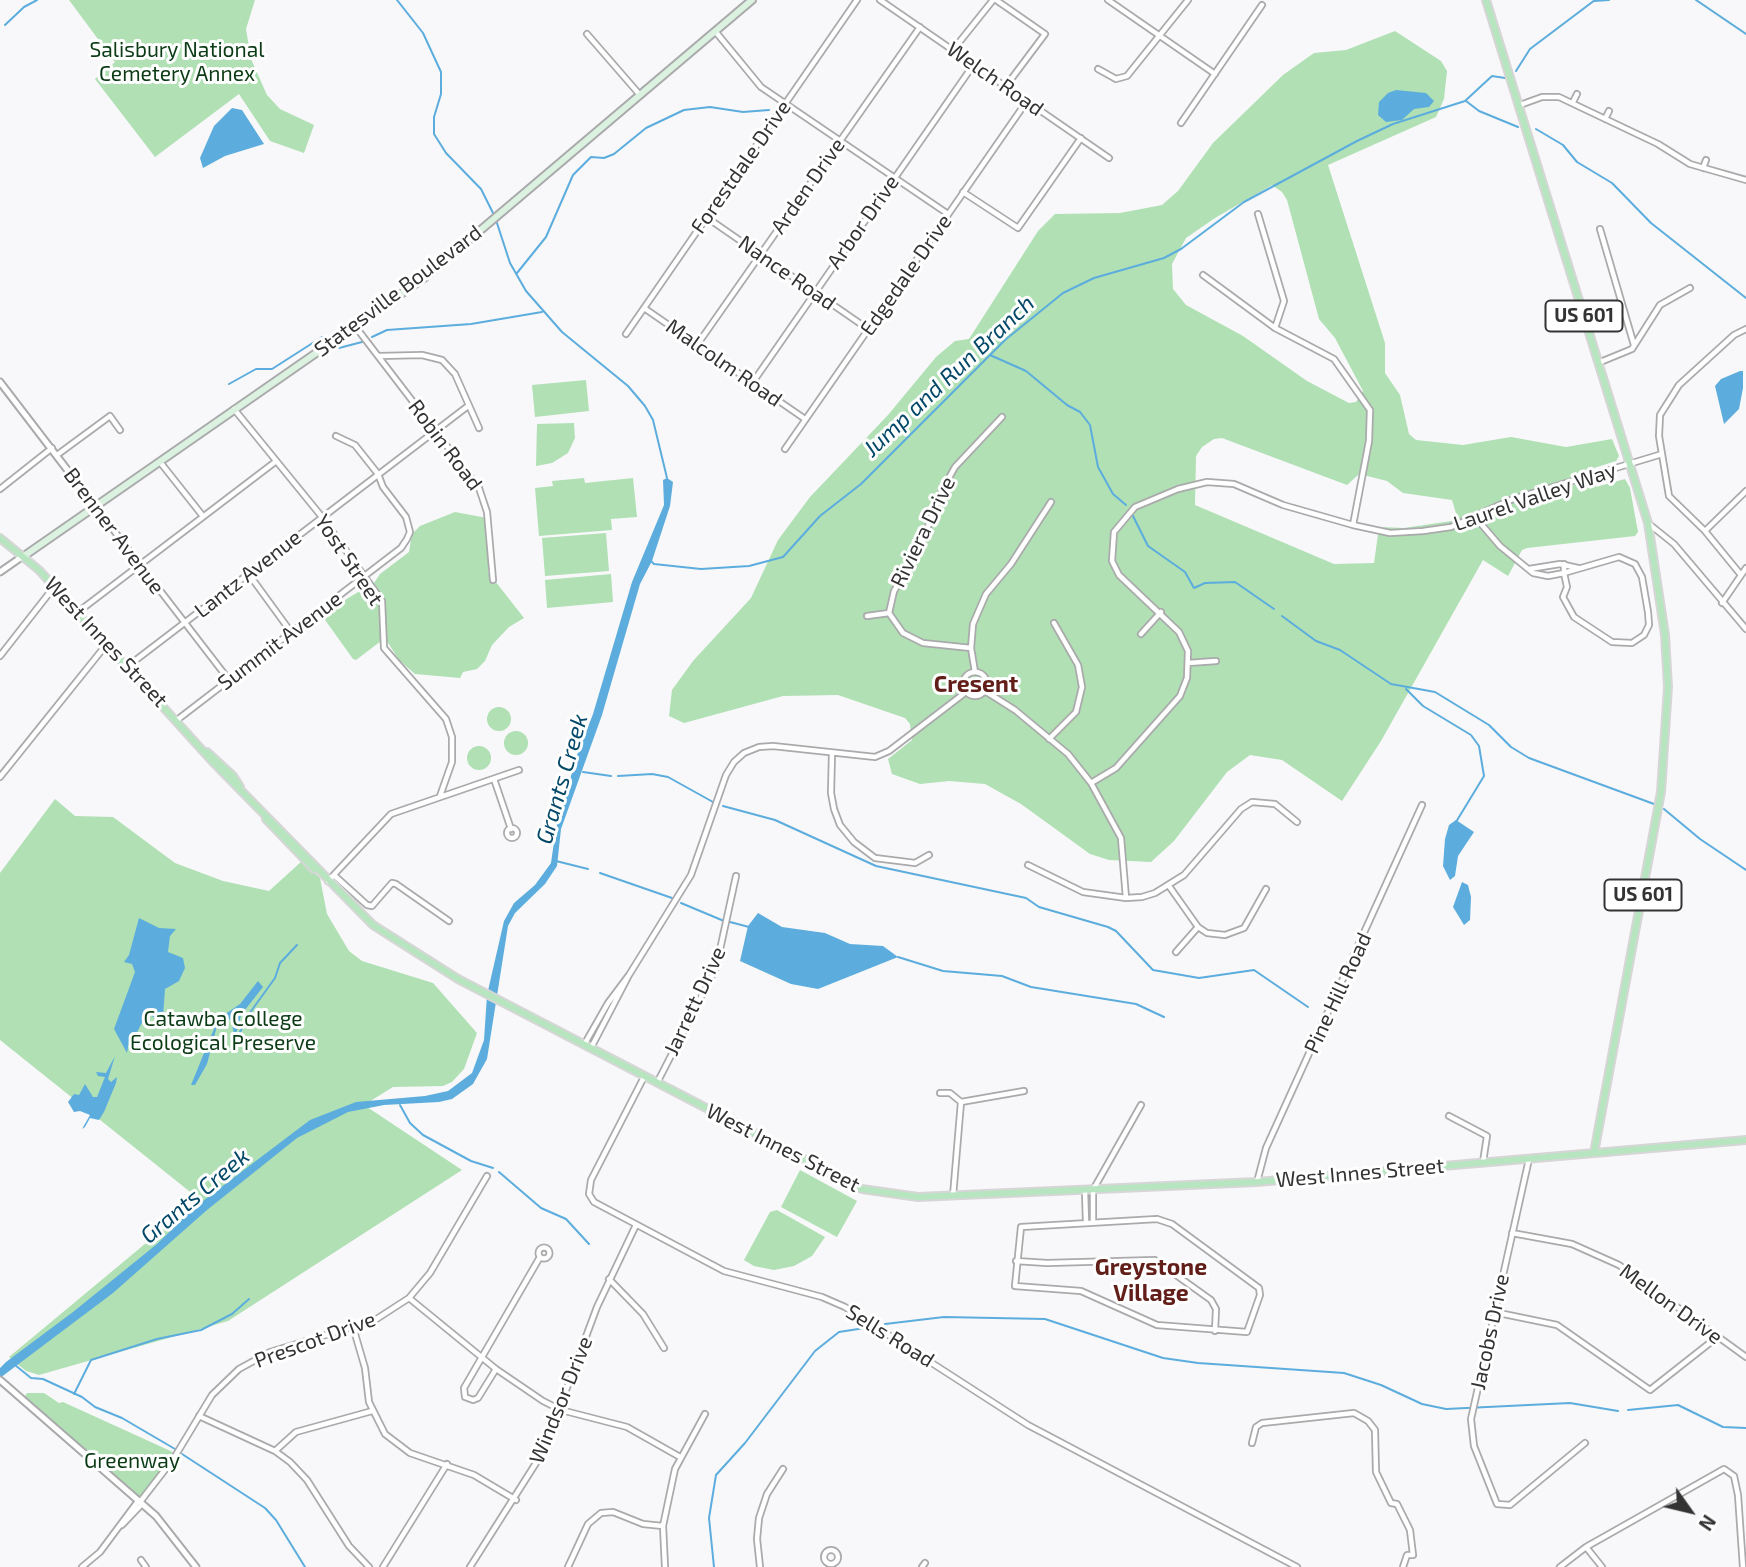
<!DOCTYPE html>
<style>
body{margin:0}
#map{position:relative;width:1746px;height:1567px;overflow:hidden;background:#f8f8fa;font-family:"Exo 2",sans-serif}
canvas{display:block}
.north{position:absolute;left:1655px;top:1476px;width:70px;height:70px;-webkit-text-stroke:5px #fff;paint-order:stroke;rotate:124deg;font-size:19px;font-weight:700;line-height:28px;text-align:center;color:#333334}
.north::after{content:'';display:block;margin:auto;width:24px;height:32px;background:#333334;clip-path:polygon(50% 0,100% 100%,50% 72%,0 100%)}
</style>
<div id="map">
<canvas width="1746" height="1567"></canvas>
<div class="north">N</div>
</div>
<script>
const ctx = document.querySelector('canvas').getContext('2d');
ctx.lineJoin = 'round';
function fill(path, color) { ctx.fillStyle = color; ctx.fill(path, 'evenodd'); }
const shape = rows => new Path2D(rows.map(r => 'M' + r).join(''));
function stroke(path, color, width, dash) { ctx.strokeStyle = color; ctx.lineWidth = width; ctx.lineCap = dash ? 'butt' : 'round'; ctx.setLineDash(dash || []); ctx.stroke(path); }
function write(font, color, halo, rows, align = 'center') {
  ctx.font = font + ' "Exo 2",sans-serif'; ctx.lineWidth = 6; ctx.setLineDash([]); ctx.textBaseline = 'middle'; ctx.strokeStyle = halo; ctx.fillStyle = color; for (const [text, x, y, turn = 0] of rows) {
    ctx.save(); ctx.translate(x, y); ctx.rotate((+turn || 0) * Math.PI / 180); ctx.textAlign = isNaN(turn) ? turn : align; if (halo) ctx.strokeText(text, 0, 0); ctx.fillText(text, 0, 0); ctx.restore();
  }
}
const green = shape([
 [69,0,255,0,246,29,251,59,267,95,280,109,314,125,304,153,270,141,239,94,155,157,95,79,115,62],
 [1395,31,1441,61,1447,71,1444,99,1436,117,1328,165,1385,343,1385,373,1400,395,1409,434,1416,440,1463,445,1511,437,1566,447,1612,439,1619,456,1616,461,1594,468,1596,487,1625,479,1630,488,1638,532,1635,536,1527,548,1522,550,1508,576,1483,560,1381,741,1342,801,1282,760,1250,755,1227,772,1174,841,1151,862,1109,860,1090,854,1021,804,985,784,949,781,920,784,892,774,888,759,912,740,910,724,905,718,838,695,783,696,684,723,669,716,672,690,693,661,751,598,778,540,810,497,888,415,936,357,955,341,969,339,1038,231,1055,214,1120,213,1162,205,1178,191,1213,143,1283,75,1314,53,1346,50],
 [1272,185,1282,192,1287,200,1319,319,1335,338,1363,391,1356,402,1349,403,1307,381,1243,336,1186,305,1173,289,1172,264,1186,238,1215,218],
 [1222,438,1347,485,1359,474,1387,481,1403,493,1452,500,1458,520,1404,528,1379,527,1374,563,1334,564,1195,505,1196,456,1202,447,1214,439],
 [586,380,589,411,535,417,532,385],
 [574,423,575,438,568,453,552,463,536,466,537,424],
 [584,478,585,483,633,478,637,517,611,519,612,530,539,536,535,488,553,486,552,481],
 [455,512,487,518,491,546,488,572,524,618,509,627,492,645,485,661,477,669,463,672,460,678,415,674,399,660,385,638,356,660,353,659,323,617,348,598,374,583,380,574,409,552,412,534,420,526],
 [606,533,609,571,545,576,542,538],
 [611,574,613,602,547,608,545,580],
 '487 719a12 12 0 1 1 24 0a12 12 0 1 1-24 0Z',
 '504 743a12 12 0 1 1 24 0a12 12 0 1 1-24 0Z',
 '467 758a12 12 0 1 1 24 0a12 12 0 1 1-24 0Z',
 [55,799,75,816,113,817,175,863,223,881,269,891,302,861,320,878,327,914,349,951,362,961,433,983,477,1033,464,1069,452,1082,443,1086,393,1087,364,1105,462,1170,228,1321,39,1375,26,1371,9,1357,199,1199,0,1040,0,873],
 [800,1170,857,1201,837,1237,781,1207],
 [777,1210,825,1237,812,1256,794,1266,774,1270,754,1266,744,1260,770,1212],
 [27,1393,44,1393,59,1403,63,1402,175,1453,140,1501,24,1398]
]);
const water = shape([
 [1396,90,1426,93,1434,101,1429,107,1414,109,1402,120,1386,122,1378,115,1379,102,1388,93],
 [232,108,242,110,264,144,225,156,203,168,200,158,214,126],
 [1740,371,1743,371,1743,388,1739,409,1724,424,1715,386,1721,379],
 [667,478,673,482,670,506,652,561,640,584,602,715,561,829,557,866,545,884,515,913,508,926,487,1059,473,1084,452,1099,439,1102,384,1105,348,1112,297,1138,207,1210,113,1293,0,1378,0,1368,6,1362,73,1312,157,1244,195,1207,310,1120,356,1102,425,1096,448,1091,472,1073,484,1040,487,995,504,921,514,903,535,885,551,863,556,828,577,755,593,714,632,582,664,505,663,480],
 [1456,820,1474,832,1458,856,1455,876,1450,880,1443,866,1445,839,1449,825],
 [1462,882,1468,885,1471,897,1470,920,1464,925,1453,907],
 [758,913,782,927,825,933,850,944,883,946,898,957,818,989,791,984,740,961,748,926],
 [139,918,159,928,176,929,170,936,168,952,183,958,185,968,179,981,165,989,163,1017,158,1020,147,1013,132,1042,129,1042,127,1053,114,1029,135,972,132,964,124,962,129,955],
 [258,981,263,987,241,1015,237,1031,234,1034,231,1020,226,1018,218,1022,207,1064,195,1085,191,1085,218,1019,240,1004],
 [115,1056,108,1079,111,1082,117,1077,116,1083,104,1112,99,1120,90,1118,85,1127,82,1129,90,1115,80,1111,74,1112,68,1102,74,1094,79,1095,85,1084,93,1097,97,1097,105,1077,98,1076,96,1072,106,1073]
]);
const stream = shape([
 [397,0,423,33,441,72,441,94,434,117,434,134,446,153,481,189,494,215],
 [1696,0,1746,34],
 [1594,1,1609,0],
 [5,25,24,7,37,0],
 [1516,71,1530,49,1595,0],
 [1466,101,1479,111,1518,127],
 [1536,129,1563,145,1577,162,1612,183,1651,223,1746,298],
 [496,220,510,263,526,291,562,332,628,386,645,406,653,420,667,478],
 [517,273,546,237,573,175,591,157,604,158,614,154,646,128,684,110,710,107,743,112,769,110],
 [372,337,387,330,471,324,542,312],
 [339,348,362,342],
 [990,355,1026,371,1067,405,1080,412,1090,425,1098,467,1113,494,1126,505],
 [229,384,256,369,272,369,322,337],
 [1133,516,1148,546,1185,572,1194,588,1205,583,1235,582,1274,609],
 [650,560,654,564,701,569,749,566,783,557,820,516,861,484,1005,340,1063,293,1094,278,1164,258,1181,249,1244,202,1357,141,1393,124,1465,101,1492,76,1505,78],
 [1282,616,1316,641,1340,650,1391,684,1435,692,1489,725,1511,747,1529,758,1654,804],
 [1406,689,1423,706,1471,735,1479,746,1484,776,1456,822],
 [583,772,611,776],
 [618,776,652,774,668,777,713,802],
 [723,806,775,820,876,866,1026,898,1039,907,1108,927,1116,931,1153,970,1199,978,1254,970,1308,1007],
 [1664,809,1700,839,1746,870],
 [556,861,588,869],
 [600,873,672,898],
 [681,903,724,921],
 [730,922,749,927],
 [898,957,943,971,1002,976,1031,987,1136,1004,1164,1017],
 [235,1042,249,1014,275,978,280,963,297,945],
 [400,1105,410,1123,423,1135,471,1161,493,1168],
 [499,1172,541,1208,566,1219,589,1244],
 [885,1324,944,1317,1045,1319,1163,1358,1198,1363,1344,1373,1381,1385,1422,1404,1446,1409,1570,1403,1618,1411],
 [15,1365,31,1378,43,1379,82,1397,95,1407,122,1418,175,1449],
 [74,1394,91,1360,157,1339,201,1330,232,1314,249,1299],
 [1628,1410,1678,1405,1723,1427,1746,1428],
 [182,1454,265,1508,276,1520,305,1567],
 [714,1567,709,1518,716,1475,745,1443,815,1351,839,1332,871,1327]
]);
const minor = shape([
 [880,0,1109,158],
 [996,0,1045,34,1006,86],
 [1108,0,1215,74],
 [715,31,761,87,948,214],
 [587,34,640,95],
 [953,50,993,0],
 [1098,69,1116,79,1127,76,1188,0],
 [1573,102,1577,94],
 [1520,105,1542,97,1559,97,1658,144,1690,164,1746,180],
 [1605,119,1609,111],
 [1181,123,1262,5],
 [1703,168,1706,160],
 [963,192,1018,228,1081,138],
 [1258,214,1284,301,1275,328],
 [706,217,868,329],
 [1600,229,1634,345],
 [1203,275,1275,328,1334,359,1370,410,1369,441,1353,525],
 [644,308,805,419],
 [355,326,479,488,487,512,493,580],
 [626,334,857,0],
 [697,345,920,27],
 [379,356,422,355,442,360,455,374,479,428],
 [1598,363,1632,349,1660,305,1690,288],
 [753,382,974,64],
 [234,409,322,517,382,601,384,648,446,719,452,737,452,762,440,796],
 [785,449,1027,101],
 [57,455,110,416,120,430],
 [160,462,202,515],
 [0,489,52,448],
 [95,506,229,680],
 [1476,518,1500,546,1533,573,1548,576,1564,573,1619,557,1635,564,1642,577,1648,612,1649,625,1644,635,1632,643,1612,642,1574,617,1563,597,1567,587,1564,573,1564,564],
 [1649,524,1674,544,1746,629],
 [1705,531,1746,491],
 [1529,569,1560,564,1578,568],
 [248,573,291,632],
 [1741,575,1705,531,1669,496,1659,436,1660,415,1679,385,1734,335,1746,329],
 [1722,603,1746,568],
 [78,612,275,462],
 [867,616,889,613],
 [1141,634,1161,612],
 [971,648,923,643,903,633,889,613,894,591,919,551,940,494,955,467,1002,417],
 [0,656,54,587],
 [1188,663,1216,661],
 [128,666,468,406],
 '963 684a12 12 0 1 1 24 0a12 12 0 1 1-24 0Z',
 [975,672,971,648,973,624,986,594,1011,564,1051,502],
 [985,691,1015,710,1068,754,1091,783,1121,838,1126,898],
 [177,720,401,548,407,539,410,532,406,517,383,487,378,474,355,445,336,436],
 [1049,739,1076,712,1082,687,1078,665,1054,623],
 [832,753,831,793,834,809,840,825,854,842,875,858,915,863,929,855],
 [0,777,106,645],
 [494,779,511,829],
 [1091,783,1116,768,1180,696,1187,678,1188,651,1179,632,1119,575,1112,561,1114,532,1135,507,1178,489,1207,482,1234,484,1283,505,1353,525,1390,533,1423,531,1451,527,1513,499,1662,454],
 '507 833a5 5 0 1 1 10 0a5 5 0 1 1-10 0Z',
 [1028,865,1083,892,1126,898,1142,897,1155,893,1184,875,1241,809,1252,802,1275,804,1297,822],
 [335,876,367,905,372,906,392,883,396,884,449,921],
 [328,881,391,814,519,770],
 [1169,886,1198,927,1207,933,1225,935,1244,928,1266,889],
 [1176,952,1198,927],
 [629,975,691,875,726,775,734,762,744,753,759,747,773,746,875,757,889,751,966,692],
 [584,1045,608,1003,629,975,591,1048],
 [644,1077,591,1180,589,1194,594,1202,724,1271,822,1297,845,1307,1028,1425,1297,1567],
 [657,1083,716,968,736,876],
 [940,1093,950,1093,961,1102,1024,1091],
 [1449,1116,1487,1136,1483,1162],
 [1529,1159,1471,1419,1474,1446,1497,1504,1510,1505,1585,1443],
 [1257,1182,1266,1148,1422,805],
 [1085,1191,1086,1222],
 [953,1196,961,1102],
 [1157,1219,1172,1224,1259,1288,1260,1295,1247,1332,1157,1325,1081,1291,1015,1286,1021,1227,1157,1219],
 [1093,1222,1093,1190,1141,1105],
 [1512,1233,1572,1244,1619,1265,1746,1357],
 '538.5 1253a5.5 5.5 0 1 1 11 0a5.5 5.5 0 1 1-11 0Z',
 [1016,1261,1047,1263,1155,1260,1211,1300,1216,1309,1215,1331],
 [609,1279,643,1314,664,1348],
 [409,1298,496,1369,543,1401,561,1410,627,1427,680,1457],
 [1494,1312,1557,1325,1650,1390,1716,1338],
 [353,1327,365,1368,369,1402,385,1434,410,1453,474,1475,516,1500],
 [496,1369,478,1398,473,1400,465,1397,464,1388,540,1257],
 [199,1416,275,1451,290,1462,307,1480,349,1546,369,1567],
 [1252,1443,1256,1427,1262,1423,1354,1413,1368,1421,1375,1430,1376,1472,1391,1503,1397,1504,1410,1530,1413,1555,1407,1555,1403,1567],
 [275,1451,296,1432,372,1411],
 [140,1502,174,1458,212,1395,239,1369,270,1352,375,1320,409,1298,430,1273,487,1176],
 [122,1525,142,1504],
 [1586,1547,1602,1567],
 '824 1557a7 7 0 1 1 14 0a7 7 0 1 1-14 0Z',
 [141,1560,146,1567],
 [82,1567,100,1552,138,1501],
 [383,1567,447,1464],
 [470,1567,543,1452,597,1307,636,1225],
 [568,1567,588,1524,601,1513,613,1512,643,1524,663,1526],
 [665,1567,663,1526,675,1469,705,1414],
 [760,1567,757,1539,759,1518,767,1494,783,1469],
 [922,1567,925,1563],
 [1560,1567,1586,1547,1724,1469,1734,1476,1738,1495,1743,1567]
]);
const tertiary = shape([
 [0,382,95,506],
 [0,572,23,556],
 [0,1380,156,1516,196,1567]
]);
const secondary = shape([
 [24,556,424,278,752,0]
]);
const primary = shape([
 [1486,0,1648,523,1665,635,1668,687,1661,792,1594,1153],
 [0,538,39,570,212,761,373,925,458,979,862,1189,918,1197,1257,1182,1746,1140],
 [207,752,233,776,240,787],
 [266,819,314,869]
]);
const shields = [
 [1584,316,77],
 [1643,895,77]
];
const shieldNames = [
 ["US 601",1584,316],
 ["US 601",1643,895]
];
const parkNames = [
 ["Salisbury National",177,50],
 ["Cemetery Annex",177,74],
 ["Catawba College",223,1019],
 ["Ecological Preserve",223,1043],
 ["Greenway",132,1461]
];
const streetNames = [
 ["Welch Road",995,79,35],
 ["Forestdale Drive",741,167,-55],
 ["Arden Drive",808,186,-55],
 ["Arbor Drive",863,222,-55],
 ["Nance Road",787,273,35],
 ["Edgedale Drive",906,275,-55],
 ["Statesville Boulevard",398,291,-37],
 ["Malcolm Road",724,363,35],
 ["Robin Road",445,445,53],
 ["Laurel Valley Way",1535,497,-19],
 ["Brenner Avenue",114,531,53],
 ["Riviera Drive",923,532,-64],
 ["Yost Street",349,560,56],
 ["Lantz Avenue",248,574,-38],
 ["Summit Avenue",280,641,-37],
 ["West Innes Street",106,642,47],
 ["Pine Hill Road",1338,993,-65],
 ["Jarrett Drive",695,1001,-65],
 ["West Innes Street",783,1148,27],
 ["West Innes Street",1360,1173,-5],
 ["Mellon Drive",1671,1304,36],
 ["Jacobs Drive",1490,1332,-78],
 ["Sells Road",890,1336,32],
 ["Prescot Drive",315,1340,-20],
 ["Windsor Drive",561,1400,-68]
];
const waterNames = [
 ["Jump and Run Branch",949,376,-43],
 ["Grants Creek",562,779,-74],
 ["Grants Creek",195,1196,-40]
];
const neighbourhoodNames = [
 ["Cresent",976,684],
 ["Greystone",1151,1267],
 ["Village",1151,1293]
];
fill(green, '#b0e0b4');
fill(water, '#5caddd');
stroke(stream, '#5caddd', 2);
stroke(minor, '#aaaaac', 8);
stroke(tertiary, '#aaaaac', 9);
stroke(secondary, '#aaaaac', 10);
stroke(primary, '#d6d6d6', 10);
stroke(minor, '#fff', 4.5);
stroke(tertiary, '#fff', 5);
stroke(secondary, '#daf2df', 6);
stroke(primary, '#b6e5bf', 6);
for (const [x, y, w] of shields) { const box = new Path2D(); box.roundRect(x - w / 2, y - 15.5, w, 31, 5); ctx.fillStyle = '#fff'; ctx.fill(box); stroke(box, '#333334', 2); }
write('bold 19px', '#333334', null, shieldNames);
write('21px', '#0b3b15', '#fff', parkNames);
write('21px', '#333334', '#fff', streetNames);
write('italic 23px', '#034868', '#fff', waterNames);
write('bold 23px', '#621e19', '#fff', neighbourhoodNames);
</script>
